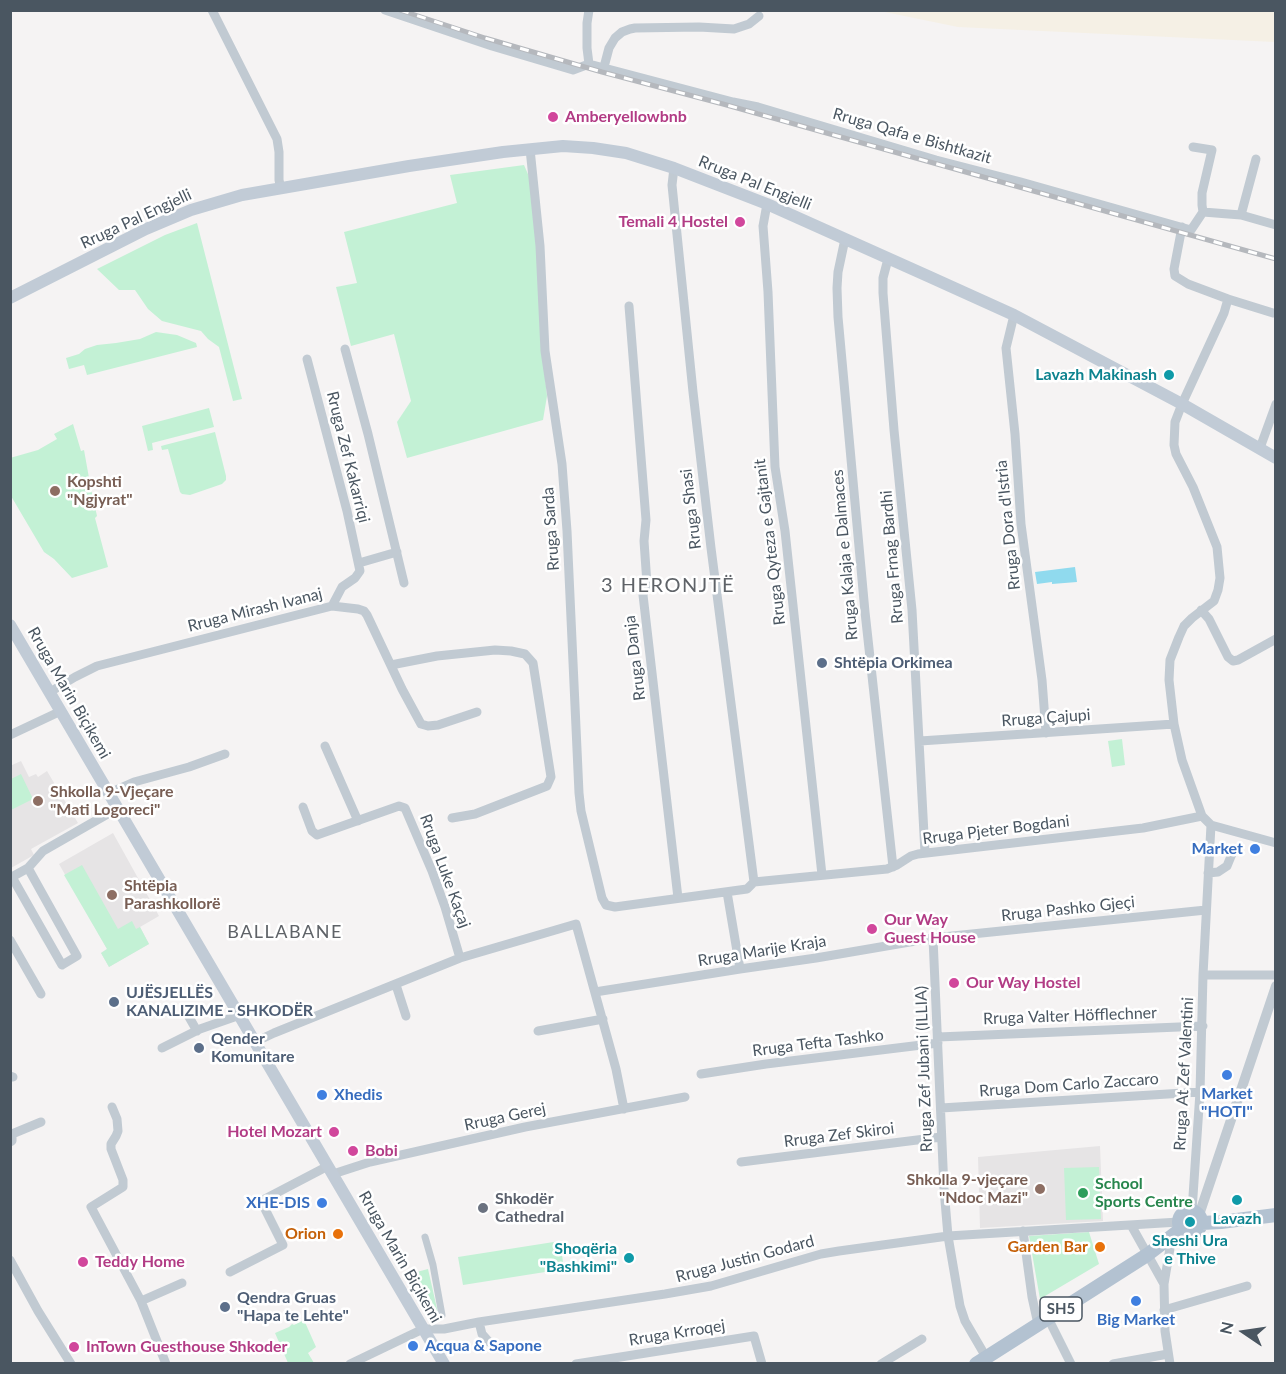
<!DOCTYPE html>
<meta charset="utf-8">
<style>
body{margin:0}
#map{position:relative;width:1286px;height:1374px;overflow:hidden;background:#f5f3f3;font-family:Lato,sans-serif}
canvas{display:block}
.frame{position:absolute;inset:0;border:12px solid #4a5661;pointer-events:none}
.north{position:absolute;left:1214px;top:1302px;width:60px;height:60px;-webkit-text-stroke:4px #fff;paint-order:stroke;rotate:283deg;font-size:16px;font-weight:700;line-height:24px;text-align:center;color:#4a5661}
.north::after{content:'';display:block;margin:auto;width:21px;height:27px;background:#4a5661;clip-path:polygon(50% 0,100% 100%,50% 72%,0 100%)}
</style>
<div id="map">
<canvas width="1286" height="1374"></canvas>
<div class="frame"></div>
<div class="north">N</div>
</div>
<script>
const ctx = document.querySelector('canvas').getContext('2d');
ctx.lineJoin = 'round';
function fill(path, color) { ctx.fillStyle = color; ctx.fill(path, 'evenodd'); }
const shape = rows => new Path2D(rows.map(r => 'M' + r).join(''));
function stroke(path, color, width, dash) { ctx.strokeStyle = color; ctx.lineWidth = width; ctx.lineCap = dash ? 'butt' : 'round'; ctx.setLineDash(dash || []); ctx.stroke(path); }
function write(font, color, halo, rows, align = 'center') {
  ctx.font = font + ' Lato,sans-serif'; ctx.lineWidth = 5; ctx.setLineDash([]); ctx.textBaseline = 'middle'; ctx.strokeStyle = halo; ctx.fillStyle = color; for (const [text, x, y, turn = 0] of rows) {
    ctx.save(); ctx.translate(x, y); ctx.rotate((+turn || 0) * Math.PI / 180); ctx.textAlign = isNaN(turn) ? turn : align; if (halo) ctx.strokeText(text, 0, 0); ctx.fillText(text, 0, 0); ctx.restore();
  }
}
const education = shape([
 [21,761,29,777,36,774,38,777,47,771,78,823,31,849,34,855,11,868,10,766],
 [113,833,159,916,140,927,149,944,109,967,101,953,107,949,59,864],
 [1100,1146,1103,1221,980,1228,978,1157]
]);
const green = shape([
 [524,165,531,181,537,248,543,357,547,396,543,420,407,458,397,422,411,401,394,334,351,346,336,287,357,283,344,232,457,203,450,175],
 [197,223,242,399,233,401,219,347,208,339,201,331,162,321,148,309,135,290,119,290,97,269,165,235],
 [156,332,177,335,196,343,197,347,87,375,84,365,69,369,66,358,79,354,85,349,97,345,116,343,140,339],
 [209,408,214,427,152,443,153,450,148,451,142,426],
 [73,424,81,451,84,450,91,489,97,516,95,518,108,567,72,578,54,559,44,552,11,496,10,458,38,450,57,439,54,434],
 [215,432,226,476,226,480,222,484,190,495,182,494,180,492,168,449,162,450,161,446],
 [1122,739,1125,765,1112,767,1108,741],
 [21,774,33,799,11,810,11,779],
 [82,865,118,929,132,921,136,929,140,927,149,944,109,967,101,953,107,949,64,875],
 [1099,1167,1101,1219,1066,1220,1064,1168],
 [1089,1232,1099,1264,1040,1299,1029,1236],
 [560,1241,564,1269,463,1285,458,1257],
 [428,1269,438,1313,428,1307,409,1274],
 [304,1320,316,1347,308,1353,314,1363,288,1363,275,1333,289,1327,292,1324,294,1325]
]);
const sand = shape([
 [880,11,1275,11,1275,42,958,27]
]);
const water = shape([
 [1075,567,1077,582,1052,584,1052,582,1037,584,1035,572]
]);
const pedestrian = shape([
 [425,1237,433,1265,442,1315]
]);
const minor = shape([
 [212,10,277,139,279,152,279,180,281,189],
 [385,10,492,46,573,70,589,64,733,102,758,107,936,160,1021,182,1191,230,1203,212,1241,215,1276,225],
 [589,64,587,48,587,23,589,10],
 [604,67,609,48,615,38,622,32,630,29,635,28,699,27,734,29,749,24,759,16],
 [1193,147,1212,150,1202,193,1202,205,1203,212],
 [530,149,540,246,545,351,562,464,567,531,579,793,581,811,602,898,606,905,615,907,747,889,754,882,887,869,897,865,911,856,918,854,1143,828,1202,816],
 [674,168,672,185,693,392,711,548,754,882],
 [767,204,763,226,768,292,775,467,785,531,822,875],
 [1241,215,1256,159],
 [1182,227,1174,269,1175,276,1188,284,1228,299],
 [845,239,838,272,837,288,838,317,865,612,893,867],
 [888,259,883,278,883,293,894,430,912,610,925,853],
 [629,306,646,520,644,541,647,584,643,595,678,898],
 [1273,313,1228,299,1224,313,1182,404,1175,422,1174,445,1176,454,1193,487,1217,547,1220,578,1218,590,1214,601,1192,618,1184,626,1179,637,1170,660,1169,680,1174,724,1182,760,1202,816,1211,825,1276,843],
 [1014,315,1006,348,1015,434,1021,524,1042,680,1046,733],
 [345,349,368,434,404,583],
 [307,359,347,511,360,571,355,578,342,587,332,606],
 [1260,448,1276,404],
 [359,563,397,552],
 [1201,610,1209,619,1228,657,1233,661,1238,660,1276,639],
 [391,665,437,656,495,650,511,651,525,654,533,663,551,777,547,786,475,814,452,818],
 [50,692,75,677,97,666,332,606,358,609,364,611,367,615,402,689,421,724,428,726,438,725,477,712],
 [10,735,61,711],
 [920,741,1174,724],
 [325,746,358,821],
 [109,793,134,782,189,767,225,754],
 [303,807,312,831,317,835,399,806,405,808,432,871,445,907,460,958],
 [1208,873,1218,872,1227,866,1234,849],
 [12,877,62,965,77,956,28,868],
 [10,878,28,868,43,851,118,808],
 [727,892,740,969],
 [933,938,944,1189,948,1236,960,1306,965,1321,986,1357],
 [10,940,41,994],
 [1203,975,1276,975],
 [396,985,406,1016],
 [595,992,740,969,816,958,933,938,1206,910],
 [185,1010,197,1031],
 [538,1031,603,1019],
 [938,1037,1203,1026],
 [255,1042,274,1033,460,958,576,924,616,1069,624,1109],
 [162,1048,200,1029,240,1015],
 [701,1074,766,1064,938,1043],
 [10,1076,13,1077],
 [112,1107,117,1119,118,1131,116,1136,111,1144,111,1149,123,1180,123,1187,91,1207,141,1301,166,1364],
 [941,1108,1200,1092],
 [10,1142,12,1141,12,1134,41,1122],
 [741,1162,941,1137],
 [333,1174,370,1162,525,1127,685,1097],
 [1192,1211,1200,1092,1203,975,1211,825],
 [1131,1225,1164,1284],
 [1023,1231,1032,1297,1038,1324],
 [10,1260,38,1311,71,1364],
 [230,1272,283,1245,261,1201,328,1166],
 [141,1301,182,1283],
 [1164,1310,1247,1286],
 [1048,1318,1071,1364],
 [479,1322,482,1334,489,1342],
 [350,1364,423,1329,444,1329,479,1322,665,1294,711,1286,821,1254,839,1251,948,1236,1179,1222],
 [576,1364,754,1336,762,1364],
 [881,1364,922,1339],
 [1113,1364,1168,1354],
 [1170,1364,1165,1331,1164,1284,1172,1236]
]);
const tertiary = shape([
 [1199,1215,1276,986]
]);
const secondary = shape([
 [10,298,146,229,191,210,242,195,409,166,503,152,563,146,593,148,626,153,674,168,767,204,930,277,1014,315,1182,404,1276,458],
 [10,625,444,1364]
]);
const primary = shape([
 '1179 1222a11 11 0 1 1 22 0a11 11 0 1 1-22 0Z',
 [1202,1223,1221,1222,1276,1215],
 [976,1364,1147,1255,1181,1229]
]);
const rail = shape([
 [400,10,485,38,602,72,723,104,1276,259]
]);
const markers = [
 [553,117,6,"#d1479c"],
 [740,222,6,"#d1479c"],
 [1169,375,6,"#0f9aa8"],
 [55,491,6,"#8d6e63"],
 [822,663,6,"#5c6f8a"],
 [38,801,6,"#8d6e63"],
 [1255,849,6,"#3f7fe0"],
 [112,895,6,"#8d6e63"],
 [872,929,6,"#d1479c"],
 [954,983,6,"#d1479c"],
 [114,1002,6,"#5c6f8a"],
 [199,1048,6,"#5c6f8a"],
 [1227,1075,6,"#3f7fe0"],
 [322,1095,6,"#3f7fe0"],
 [334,1132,6,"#d1479c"],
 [353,1151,6,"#d1479c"],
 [1040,1189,6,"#8d6e63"],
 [1083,1193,6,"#2e9e5b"],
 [1237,1200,6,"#0f9aa8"],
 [322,1203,6,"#3f7fe0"],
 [483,1208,6,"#6b7280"],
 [1190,1222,6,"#0f9aa8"],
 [338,1234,6,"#e8710a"],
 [1100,1247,6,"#e8710a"],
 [629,1258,6,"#0f9aa8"],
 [83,1262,6,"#d1479c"],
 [1136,1301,6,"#3f7fe0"],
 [225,1307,6,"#5c6f8a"],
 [413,1346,6,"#3f7fe0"],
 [74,1347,6,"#d1479c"]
];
const shields = [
 [1061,1309,42]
];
const shieldNames = [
 ["SH5",1061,1309]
];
const hotelNames = [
 ["Amberyellowbnb",565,117],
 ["Temali 4 Hostel",728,222,"right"],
 ["Our Way",884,920],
 ["Guest House",884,938],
 ["Our Way Hostel",966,983],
 ["Hotel Mozart",322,1132,"right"],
 ["Bobi",365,1151],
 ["Teddy Home",95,1262],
 ["InTown Guesthouse Shkoder",86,1347]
];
const streetNames = [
 ["Rruga Qafa e Bishtkazit",912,136,16],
 ["Rruga Pal Engjelli",755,183,22],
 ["Rruga Pal Engjelli",136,219,-25],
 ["Rruga Zef Kakarriqi",348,457,76],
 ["Rruga Shasi",691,509,-97],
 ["Rruga Dora d'Istria",1008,525,-96],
 ["Rruga Sarda",551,529,-94],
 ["Rruga Qyteza e Gajtanit",770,542,-97],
 ["Rruga Kalaja e Dalmaces",845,555,-95],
 ["Rruga Frnag Bardhi",892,557,-95],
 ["Rruga Mirash Ivanaj",255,610,-14],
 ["Rruga Danja",635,658,-97],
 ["Rruga Marin Biçikemi",69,693,60],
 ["Rruga Çajupi",1046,718,-4],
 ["Rruga Pjeter Bogdani",996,830,-7],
 ["Rruga Luke Kaçaj",445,871,70],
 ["Rruga Pashko Gjeçi",1068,909,-6],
 ["Rruga Marije Kraja",762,951,-9],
 ["Rruga Valter Höfflechner",1070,1016,-2],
 ["Rruga Tefta Tashko",818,1043,-7],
 ["Rruga Zef Jubani (ILLIA)",924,1069,-92],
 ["Rruga At Zef Valentini",1184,1074,-87],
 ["Rruga Dom Carlo Zaccaro",1069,1085,-4],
 ["Rruga Gerej",505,1117,-12],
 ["Rruga Zef Skiroi",839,1135,-7],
 ["Rruga Marin Biçikemi",400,1257,60],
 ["Rruga Justin Godard",745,1259,-15],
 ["Rruga Krroqej",677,1333,-9]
];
const cultureNames = [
 ["Lavazh Makinash",1157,375],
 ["Lavazh",1237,1219,"center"],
 ["Sheshi Ura",1190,1241,"center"],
 ["e Thive",1190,1259,"center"],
 ["Shoqëria",617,1249],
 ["\"Bashkimi\"",617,1267]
];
const educationNames = [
 ["Kopshti",67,482],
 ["\"Ngjyrat\"",67,500],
 ["Shkolla 9-Vjeçare",50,792],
 ["\"Mati Logoreci\"",50,810],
 ["Shtëpia",124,886],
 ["Parashkollorë",124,904],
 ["Shkolla 9-vjeçare",1028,1180,"right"],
 ["\"Ndoc Mazi\"",1028,1198,"right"]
];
const serviceNames = [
 ["Shtëpia Orkimea",834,663],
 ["UJËSJELLËS",126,993],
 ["KANALIZIME - SHKODËR",126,1011],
 ["Qender",211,1039],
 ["Komunitare",211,1057],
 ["Qendra Gruas",237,1298],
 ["\"Hapa te Lehte\"",237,1316]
];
const shopNames = [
 ["Market",1243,849],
 ["Market",1227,1094,"center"],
 ["\"HOTI\"",1227,1112,"center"],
 ["Xhedis",334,1095,"left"],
 ["XHE-DIS",310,1203],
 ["Big Market",1136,1320,"center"],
 ["Acqua & Sapone",425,1346,"left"]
];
const leisureNames = [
 ["School",1095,1184],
 ["Sports Centre",1095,1202]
];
const worshipNames = [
 ["Shkodër",495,1199],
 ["Cathedral",495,1217]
];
const foodNames = [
 ["Orion",326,1234],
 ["Garden Bar",1088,1247]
];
const neighbourhoodNames = [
 ["BALLABANE",285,932]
];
const quarterNames = [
 ["3 HERONJTË",668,586]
];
fill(education, '#e6e4e5');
fill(green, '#c3f1d5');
fill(sand, '#f5f0e5');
fill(water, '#90daee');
stroke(pedestrian, '#c1cad2', 7);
stroke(minor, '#c1cad2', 9);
stroke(tertiary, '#c1cad2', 10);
stroke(secondary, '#c1cbd6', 12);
stroke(primary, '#b3c2d1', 14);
stroke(rail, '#b5b8bd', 5);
stroke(rail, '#fff', 3, [9]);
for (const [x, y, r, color] of markers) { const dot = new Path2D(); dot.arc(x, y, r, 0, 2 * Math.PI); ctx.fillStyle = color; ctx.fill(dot); stroke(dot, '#fff', 2); }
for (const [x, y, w] of shields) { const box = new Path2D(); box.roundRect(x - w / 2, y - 12, w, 24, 4.5); ctx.fillStyle = '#fff'; ctx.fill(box); stroke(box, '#4a5661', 1.5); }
write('bold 15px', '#4a5661', null, shieldNames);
write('bold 16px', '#b23c85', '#fff', hotelNames, 'left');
write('16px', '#4a5661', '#fff', streetNames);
write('bold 16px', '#0d838f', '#fff', cultureNames, 'right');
write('bold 16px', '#785e54', '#fff', educationNames, 'left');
write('bold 16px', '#4e5e75', '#fff', serviceNames, 'left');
write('bold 16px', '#366cbe', '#fff', shopNames, 'right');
write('bold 16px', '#27864d', '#fff', leisureNames, 'left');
write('bold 16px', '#5b616d', '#fff', worshipNames, 'left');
write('bold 16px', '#c56008', '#fff', foodNames, 'right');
ctx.letterSpacing = '1.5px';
write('18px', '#5f6368', '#fff', neighbourhoodNames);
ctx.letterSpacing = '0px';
ctx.letterSpacing = '1.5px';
write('20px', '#5f6368', '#fff', quarterNames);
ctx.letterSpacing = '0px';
</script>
